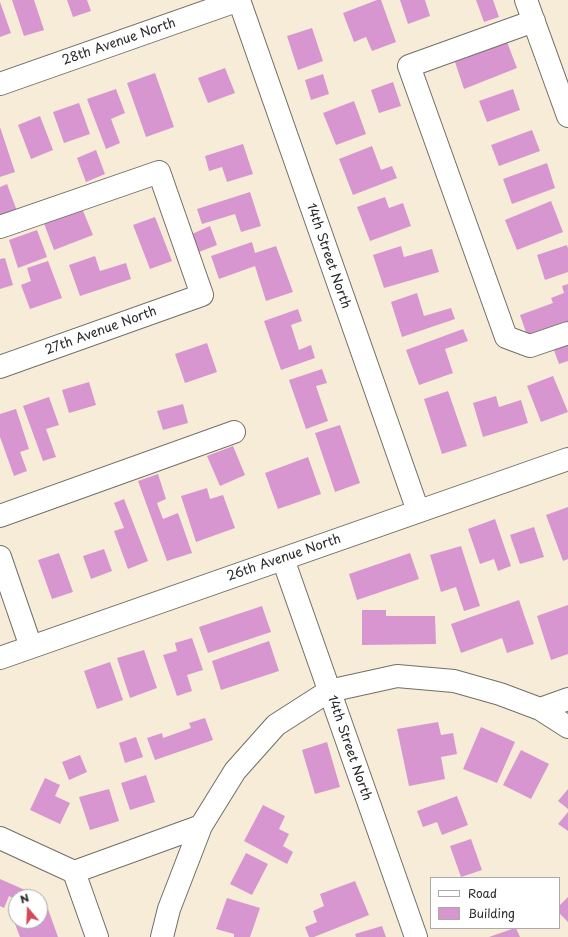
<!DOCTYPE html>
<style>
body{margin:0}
#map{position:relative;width:568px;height:937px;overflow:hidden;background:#f6ecd8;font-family:"Playpen Sans",sans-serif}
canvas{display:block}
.legend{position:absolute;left:430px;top:877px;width:130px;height:52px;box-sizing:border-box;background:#fff;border:1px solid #aaa;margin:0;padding:5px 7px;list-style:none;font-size:12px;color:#2b2b2b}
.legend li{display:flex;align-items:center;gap:8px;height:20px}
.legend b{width:20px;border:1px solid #aaa}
.north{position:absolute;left:8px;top:889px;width:40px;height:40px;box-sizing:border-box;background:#fff;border:1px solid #aaa;border-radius:50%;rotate:341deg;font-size:11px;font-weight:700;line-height:16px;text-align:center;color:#2b2b2b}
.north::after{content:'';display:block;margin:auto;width:14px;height:18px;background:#d1495b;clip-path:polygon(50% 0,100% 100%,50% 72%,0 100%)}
</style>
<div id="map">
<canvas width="568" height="937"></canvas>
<ul class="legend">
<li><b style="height:5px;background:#fff"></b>Road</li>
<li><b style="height:11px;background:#d896d0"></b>Building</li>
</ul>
<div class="north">N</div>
</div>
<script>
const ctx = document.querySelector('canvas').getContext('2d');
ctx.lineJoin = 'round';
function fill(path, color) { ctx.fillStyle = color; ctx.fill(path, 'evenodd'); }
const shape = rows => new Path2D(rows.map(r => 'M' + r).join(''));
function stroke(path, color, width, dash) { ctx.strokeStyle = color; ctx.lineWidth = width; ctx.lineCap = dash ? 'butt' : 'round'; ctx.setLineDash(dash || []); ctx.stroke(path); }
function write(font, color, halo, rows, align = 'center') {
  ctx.font = font + ' "Playpen Sans",sans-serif'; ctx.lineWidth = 3.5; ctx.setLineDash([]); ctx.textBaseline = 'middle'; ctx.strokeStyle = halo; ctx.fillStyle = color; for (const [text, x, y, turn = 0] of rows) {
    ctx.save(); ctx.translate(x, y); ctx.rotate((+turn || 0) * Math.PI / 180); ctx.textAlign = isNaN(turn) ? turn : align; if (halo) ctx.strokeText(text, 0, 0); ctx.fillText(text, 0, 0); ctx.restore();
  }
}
const building = shape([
 [12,0,34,0,44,30,24,36],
 [67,0,87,0,91,11,73,17],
 [377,0,381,0,396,42,372,51,366,37,354,42,343,13],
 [400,0,425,0,430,16,408,24],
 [476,0,493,0,499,17,484,22],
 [0,2,11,33,0,37],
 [312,28,323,61,298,70,287,36],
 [507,42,517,68,464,89,455,62],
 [225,68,235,93,208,103,198,78],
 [155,73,174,127,146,137,127,83],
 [323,74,329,94,311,100,305,80],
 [393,82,401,106,379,113,371,90],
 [116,89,125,113,111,119,120,143,106,149,87,99],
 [513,89,520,110,487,122,479,101],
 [354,101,366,134,336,145,323,113],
 [79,103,90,134,64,143,53,112],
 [40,116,53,150,31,159,18,125],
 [0,127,15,172,0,177],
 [532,130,540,151,499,166,491,145],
 [243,144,253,174,227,182,222,167,209,171,205,156],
 [372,146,381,170,392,166,397,178,353,195,339,159],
 [96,150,105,174,86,182,77,158],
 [547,163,555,188,512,204,503,179],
 [7,184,17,211,0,218,0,187],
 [250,192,261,226,241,232,235,214,202,224,197,209],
 [385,197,389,208,403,203,411,226,370,241,357,207],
 [551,201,563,232,517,250,505,220],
 [81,206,93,235,54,250,43,221],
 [155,217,172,261,150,269,133,225],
 [210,226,217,245,199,252,192,234],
 [37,230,47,257,18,268,9,240],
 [252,242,255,253,276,246,293,292,266,301,255,266,219,279,211,256],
 [567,245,568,249,568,272,545,280,537,255],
 [401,246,404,257,432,249,439,272,384,288,373,255],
 [95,256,100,271,126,263,131,279,80,296,69,265],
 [5,258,13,285,0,289,0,259],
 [48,261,62,298,30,309,21,285,31,281,27,268],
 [568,284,568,321,527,335,520,315,553,303,551,298,564,293,562,286],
 [417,293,424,316,451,308,455,319,402,337,391,302],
 [298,309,302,321,291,325,299,350,311,345,315,358,281,370,264,321],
 [463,329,468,341,445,349,453,373,419,385,406,350],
 [568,340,568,361,559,364,552,345],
 [207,343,217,372,185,383,175,354],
 [322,369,327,383,316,386,328,421,306,429,289,380],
 [553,376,568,412,541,422,527,386],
 [89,382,96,405,69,413,62,390],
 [448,391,467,446,442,454,424,399],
 [496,396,499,407,521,400,528,423,483,437,473,403],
 [49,397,59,425,46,429,56,457,43,461,23,406],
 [183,404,188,423,163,430,157,411],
 [16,409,29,449,20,452,27,471,14,476,0,437,0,414],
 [340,425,360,483,335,492,315,433],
 [233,446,245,475,220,486,207,456],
 [308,457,321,494,278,509,265,473],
 [158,474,166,499,157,503,163,519,178,513,192,553,167,561,138,481],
 [207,488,210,499,223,495,235,528,196,542,181,496],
 [124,499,148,561,128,569,114,531,124,528,114,503],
 [568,507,568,559,563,561,546,515],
 [495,519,511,566,498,571,494,559,480,564,468,529],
 [534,527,544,557,520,564,510,535],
 [461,546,480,606,464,611,456,587,441,592,430,555],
 [104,549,112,571,91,579,83,556],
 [59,553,73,592,52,599,38,560],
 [410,553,419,579,357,600,349,574],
 [519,600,534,644,507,653,502,638,461,653,451,624],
 [568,605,568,654,551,660,537,616],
 [262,606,271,632,208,653,199,627],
 [362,610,386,610,386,616,435,616,436,644,362,645],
 [192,638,203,670,187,675,192,691,177,696,163,655,177,651,175,643],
 [269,641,279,671,221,690,212,661],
 [144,650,157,688,130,698,117,658],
 [110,662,123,700,97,709,84,671],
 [205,718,213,740,155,760,147,738,162,733,163,738,191,728,189,723],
 [438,722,441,735,453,733,457,754,441,757,445,779,409,786,397,729],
 [481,727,515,742,497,783,463,769],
 [136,737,143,757,125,763,119,743],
 [327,742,340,787,315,794,302,750],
 [521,750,549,764,531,799,503,785],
 [80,755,87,772,69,780,62,762],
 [146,775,155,802,130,810,121,783],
 [45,778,60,785,55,796,70,803,60,824,30,810],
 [109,789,119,821,90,830,79,797],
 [568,789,568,809,558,801],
 [457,796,468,825,442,835,437,822,423,827,417,811],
 [263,805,285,816,279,829,289,834,283,846,293,852,287,864,244,841],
 [568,812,568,831,558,824],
 [471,839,482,870,461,877,450,846],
 [246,853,268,864,252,895,230,884],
 [0,879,25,890,22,897,16,897,16,900,9,896,4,908,0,906],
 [355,881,369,915,314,937,309,937,305,927,317,922,313,911,324,906,320,894],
 [568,897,568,922,559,913,559,906],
 [227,898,260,908,250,937,234,937,234,934,216,929],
 [48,909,58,937,20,937,14,921,40,921,40,912],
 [382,926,386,937,356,937,355,934],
 [515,928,516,928,520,937,489,937]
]);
const minor = shape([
 [239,0,418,511],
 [526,0,568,116],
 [534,21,409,66,506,337,530,346,568,333],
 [0,84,239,0],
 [0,227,159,172,202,295,0,367],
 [0,516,234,432],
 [0,557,31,647],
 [283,559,416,937],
 [0,658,568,459],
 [540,709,568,699],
 [0,838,74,872,201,826],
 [74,872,97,937],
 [162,937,169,909,201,826,235,771,276,725,329,691,397,676,454,681,500,694,540,709,568,727]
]);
const streetNames = [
 ["28th Avenue North",119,42,-19],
 ["14th Street North",328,256,71],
 ["27th Avenue North",101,331,-20],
 ["26th Avenue North",284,558,-19],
 ["14th Street North",349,748,71]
];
fill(building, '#d896d0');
stroke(minor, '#726f68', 24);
stroke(minor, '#fff', 22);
write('13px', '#2b2b2b', '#fff', streetNames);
</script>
